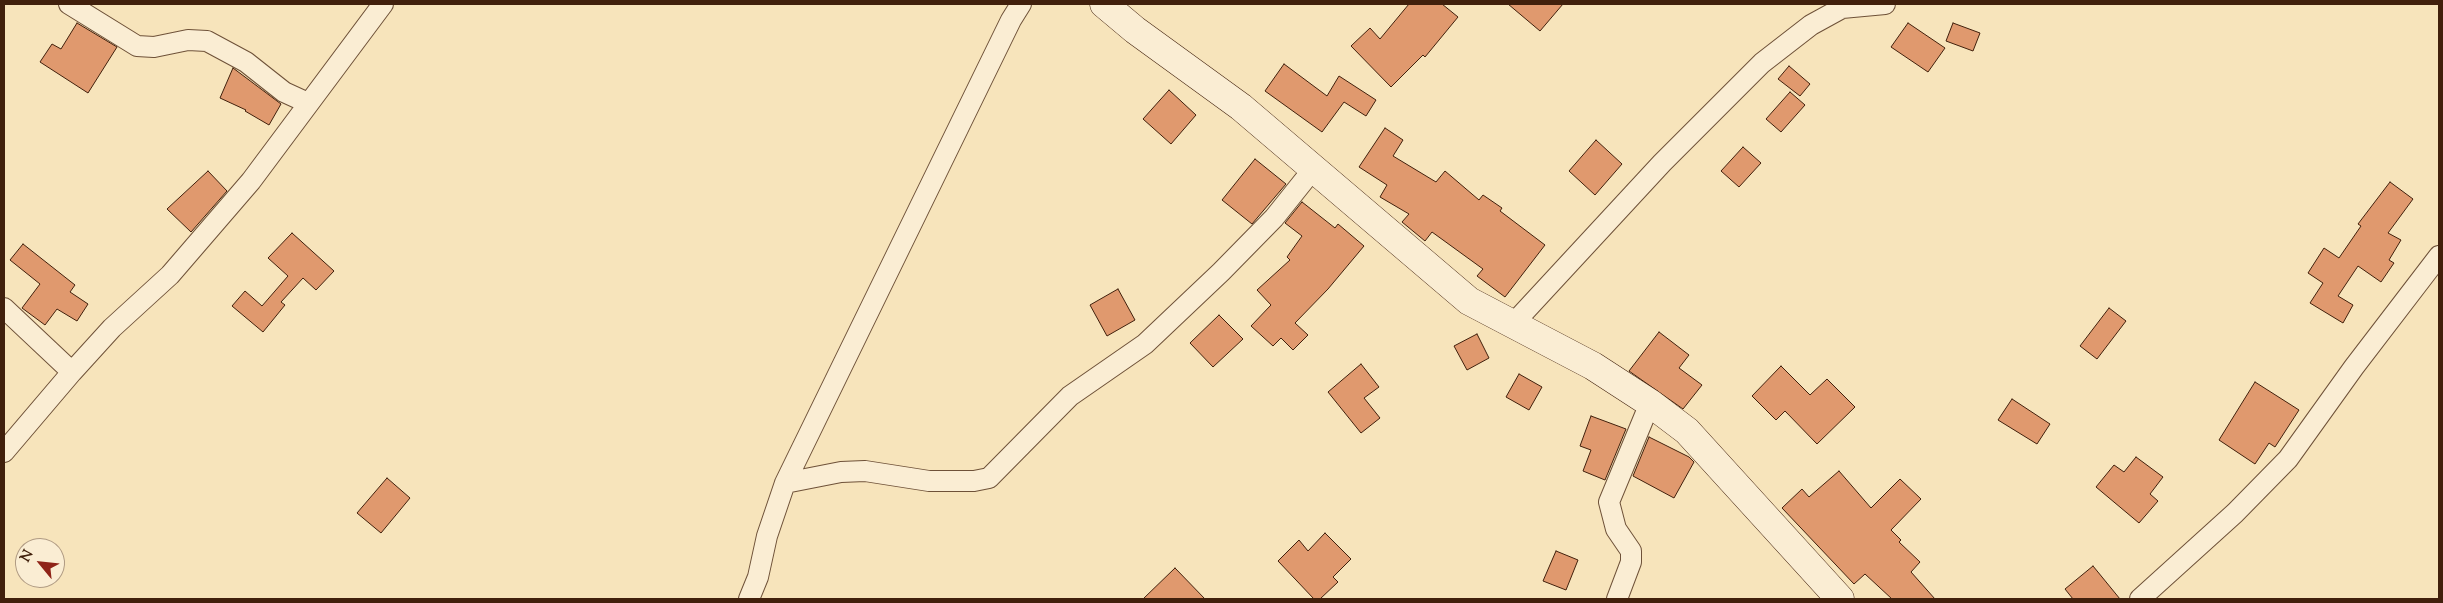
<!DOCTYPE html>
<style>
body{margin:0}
#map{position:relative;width:2443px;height:603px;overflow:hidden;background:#f7e4bb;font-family:"Sorts Mill Goudy",serif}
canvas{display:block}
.frame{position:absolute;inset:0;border:5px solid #41200c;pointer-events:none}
.north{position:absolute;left:15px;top:538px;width:50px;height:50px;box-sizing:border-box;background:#faedd3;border:1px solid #b09b83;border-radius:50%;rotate:298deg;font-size:14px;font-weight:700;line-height:20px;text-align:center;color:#41200c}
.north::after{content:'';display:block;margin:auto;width:18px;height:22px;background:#8f2418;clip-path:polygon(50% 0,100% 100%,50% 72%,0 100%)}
</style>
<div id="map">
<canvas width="2443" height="603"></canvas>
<div class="frame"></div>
<div class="north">N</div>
</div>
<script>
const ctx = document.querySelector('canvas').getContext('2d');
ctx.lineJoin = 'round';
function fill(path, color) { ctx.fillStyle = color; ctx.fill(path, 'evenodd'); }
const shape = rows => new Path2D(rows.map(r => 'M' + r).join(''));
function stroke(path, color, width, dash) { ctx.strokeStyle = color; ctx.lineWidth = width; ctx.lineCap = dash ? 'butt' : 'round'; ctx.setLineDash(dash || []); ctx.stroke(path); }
const building = shape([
 [1409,4,1442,4,1458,17,1425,57,1423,55,1391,87,1351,46,1370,28,1380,39,1409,4],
 [1508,4,1563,4,1540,31,1508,4],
 [77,23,117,47,88,93,40,62,52,44,61,49,77,23],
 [1908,23,1945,48,1928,72,1891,47,1908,23],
 [1953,23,1980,33,1973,51,1946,41,1953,23],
 [1284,64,1327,96,1339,76,1376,100,1366,116,1344,102,1322,132,1265,91,1284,64],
 [1789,66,1810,84,1800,96,1778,79,1789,66],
 [233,68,281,104,269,125,245,111,246,110,220,98,233,68],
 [1169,90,1196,115,1171,144,1143,119,1169,90],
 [1790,92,1805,105,1781,132,1766,119,1790,92],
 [1385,128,1403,140,1393,156,1436,182,1445,171,1479,200,1483,195,1502,208,1500,211,1545,245,1505,297,1477,276,1483,269,1432,232,1425,241,1402,222,1409,214,1380,197,1387,185,1359,167,1385,128],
 [1596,140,1622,164,1595,195,1569,171,1596,140],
 [1743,147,1761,163,1739,187,1721,171,1743,147],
 [1255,159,1286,184,1252,224,1222,200,1255,159],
 [208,171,227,191,191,232,167,209,208,171],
 [2390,182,2413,199,2388,233,2401,240,2389,260,2394,263,2381,282,2358,266,2338,296,2353,305,2343,323,2310,303,2323,283,2308,273,2324,248,2339,258,2361,226,2358,224,2390,182],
 [1302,202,1335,228,1338,224,1364,246,1328,289,1295,323,1308,335,1293,350,1281,338,1273,346,1251,326,1271,305,1257,290,1290,260,1287,257,1302,236,1285,223,1302,202],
 [292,233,334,271,316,290,303,278,281,302,285,305,263,332,232,306,245,291,262,306,288,276,268,258,292,233],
 [23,244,75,285,70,292,88,304,77,321,57,309,45,325,22,308,40,284,10,260,23,244],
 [1118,289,1135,320,1107,336,1090,305,1118,289],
 [2109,308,2126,321,2097,359,2080,346,2109,308],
 [1219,315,1243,339,1213,367,1190,343,1219,315],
 [1659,332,1689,355,1679,368,1702,385,1683,409,1629,371,1659,332],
 [1477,334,1489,358,1467,370,1454,346,1477,334],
 [1361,364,1379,387,1364,398,1380,418,1361,433,1328,392,1361,364],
 [1781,366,1810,395,1827,379,1855,407,1817,444,1785,411,1776,420,1752,396,1781,366],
 [1519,374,1542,387,1529,410,1506,397,1519,374],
 [2255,382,2299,410,2275,447,2269,443,2255,464,2219,440,2255,382],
 [2012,399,2050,424,2037,444,1998,420,2012,399],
 [1591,416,1626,429,1605,480,1583,471,1591,450,1580,446,1591,416],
 [1649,437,1689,457,1694,462,1674,498,1633,476,1649,437],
 [2136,457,2163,477,2150,494,2158,501,2139,523,2096,487,2114,465,2124,472,2136,457],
 [1839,471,1871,508,1900,479,1921,499,1891,530,1901,540,1899,542,1920,562,1911,572,1935,599,1892,599,1865,574,1854,584,1782,508,1802,489,1809,497,1839,471],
 [387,478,410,498,381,533,357,513,387,478],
 [1325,533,1351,559,1333,577,1338,582,1320,599,1314,599,1278,561,1299,540,1308,551,1325,533],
 [1556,551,1578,560,1566,590,1543,581,1556,551],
 [2093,566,2120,599,2073,599,2065,589,2093,566],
 [1175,568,1205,599,1143,599,1175,568]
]);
const street = shape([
 [69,4,137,46,154,47,188,40,207,41,246,62,284,92,308,103],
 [4,308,72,372],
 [1513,324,1662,163,1762,63,1811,25,1842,8,1885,4],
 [4,452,72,372,112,328,170,275,251,181,383,4],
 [785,483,841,472,865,471,929,481,974,481,989,478,1070,396,1145,344,1221,272,1274,218,1314,168],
 [749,599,758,577,767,536,785,483,1011,20,1021,4],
 [1617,599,1631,562,1631,551,1616,529,1609,502,1650,403],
 [2140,599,2235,513,2288,459,2354,367,2439,256]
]);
const secondary = shape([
 [1104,4,1135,30,1241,107,1469,301,1593,366,1650,403,1687,431,1840,599]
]);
fill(building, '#e0996e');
stroke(building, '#41200c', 1);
stroke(street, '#6e5138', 22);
stroke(secondary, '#41200c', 29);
stroke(street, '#faedd3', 20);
stroke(secondary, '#faedd3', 28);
</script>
